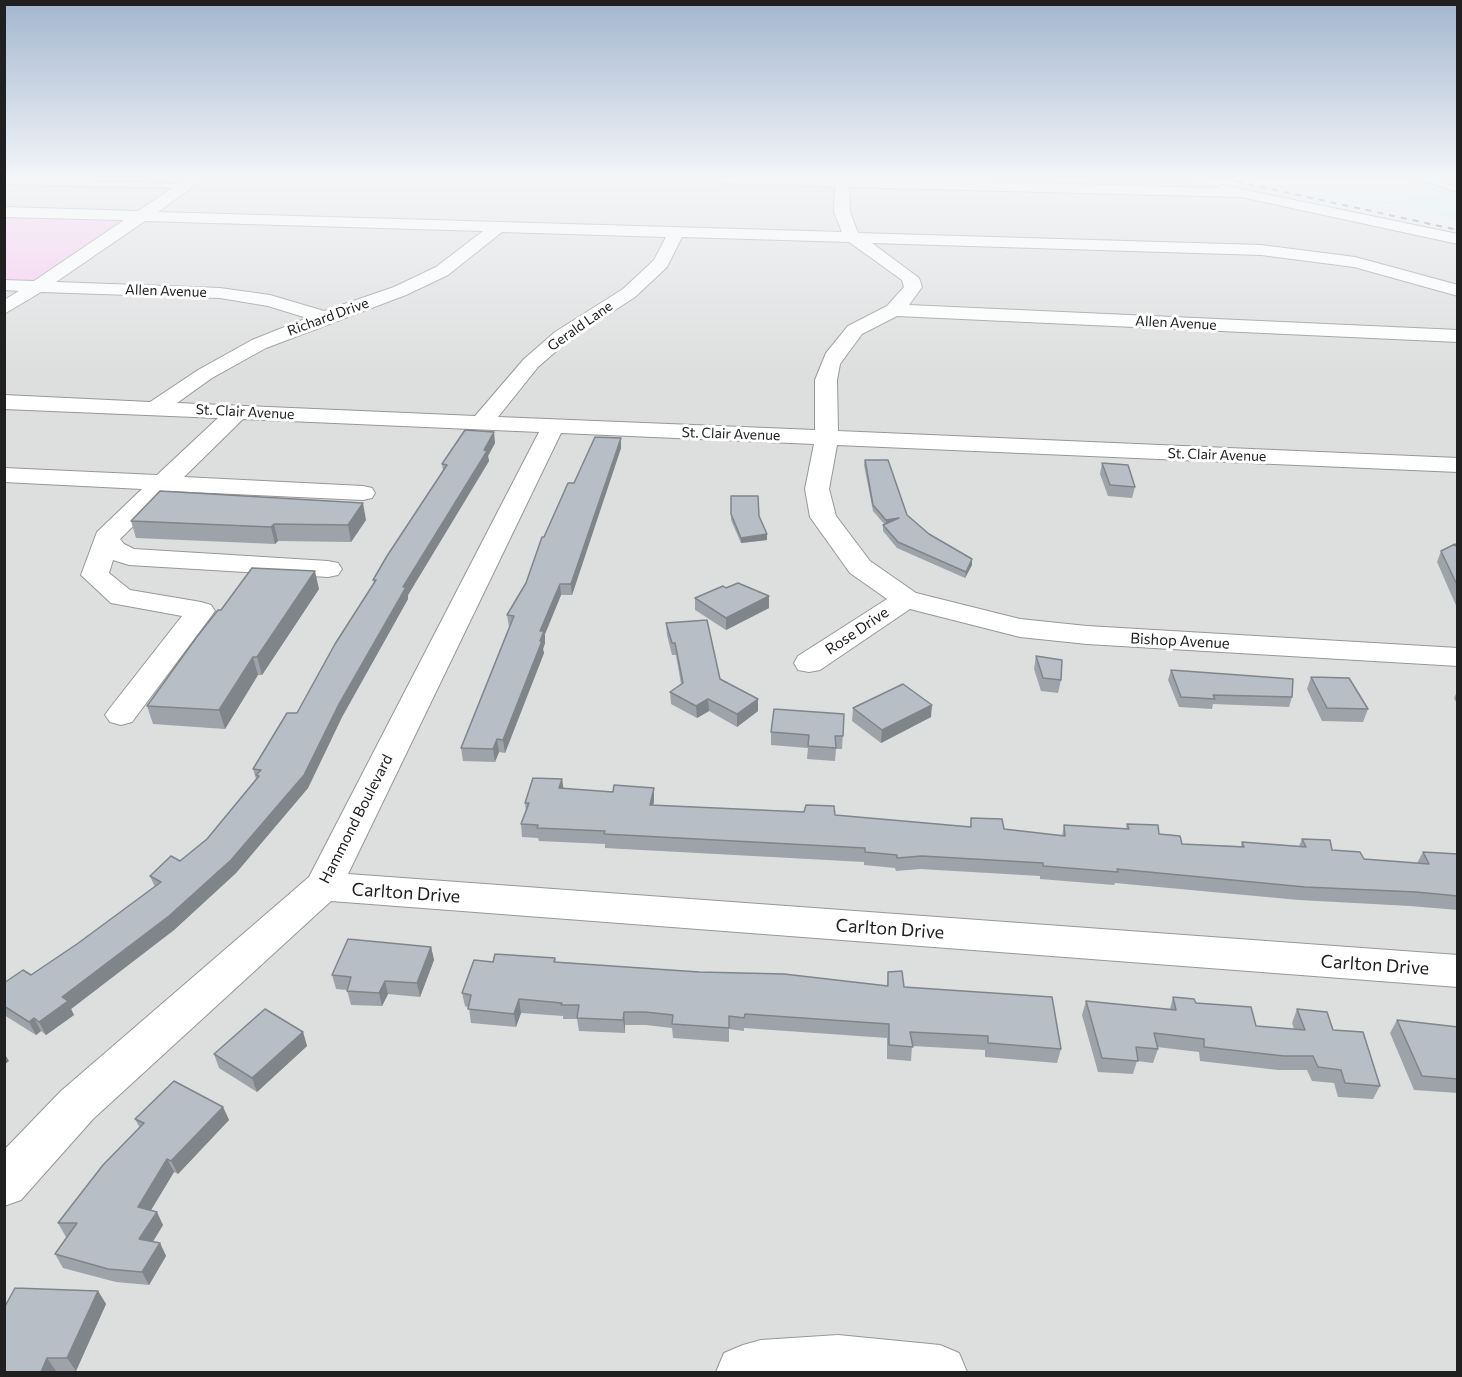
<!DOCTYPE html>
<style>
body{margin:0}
#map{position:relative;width:1462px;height:1377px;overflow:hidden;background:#e7eaf0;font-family:Commissioner,sans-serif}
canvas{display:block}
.frame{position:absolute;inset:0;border:6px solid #202020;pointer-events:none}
</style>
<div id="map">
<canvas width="1462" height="1377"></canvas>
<div class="frame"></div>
</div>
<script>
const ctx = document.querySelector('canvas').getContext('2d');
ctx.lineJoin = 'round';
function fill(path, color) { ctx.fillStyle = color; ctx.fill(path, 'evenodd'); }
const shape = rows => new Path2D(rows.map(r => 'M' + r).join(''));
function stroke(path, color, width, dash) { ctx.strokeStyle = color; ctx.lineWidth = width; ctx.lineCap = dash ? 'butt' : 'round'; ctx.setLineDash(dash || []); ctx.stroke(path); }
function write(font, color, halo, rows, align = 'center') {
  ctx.font = font + ' Commissioner,sans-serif'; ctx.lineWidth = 6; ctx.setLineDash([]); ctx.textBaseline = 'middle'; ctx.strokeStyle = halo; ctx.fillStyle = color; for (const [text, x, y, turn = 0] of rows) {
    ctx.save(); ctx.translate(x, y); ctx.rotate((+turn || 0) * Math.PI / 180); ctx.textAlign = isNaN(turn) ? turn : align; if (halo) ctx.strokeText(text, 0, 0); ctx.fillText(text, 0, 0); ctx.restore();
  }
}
const residential = shape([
 [5,179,1184,179,1457,238,1457,1372,5,1372]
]);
const commercial = shape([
 [1398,179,1457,179,1457,221,1384,203,1440,193]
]);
const park = shape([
 [5,212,146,215,38,286,5,285]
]);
const service = shape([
 [1420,179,1430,179,1458,188,1458,192,1420,179],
 [4,180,186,184,189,186,186,188,4,184,4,180]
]);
const minor = shape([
 [186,179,203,179,158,212,842,232,834,212,835,186,723,183,716,179,884,179,1215,188,1222,185,1458,234,1458,244,1241,197,849,187,850,212,858,233,1261,245,1355,257,1458,285,1458,296,1354,267,1261,255,872,243,919,278,922,287,909,305,1458,330,1458,342,897,316,862,334,840,364,837,380,838,431,1458,458,1458,472,837,445,829,489,836,516,870,561,916,593,1020,619,1087,626,1458,648,1458,666,1087,644,1020,637,910,609,820,670,809,672,798,670,794,663,798,656,887,599,850,573,810,517,805,489,814,444,561,433,348,874,1458,955,1458,987,331,901,93,1119,21,1200,4,1206,4,1150,61,1091,309,877,539,432,243,419,184,477,363,486,372,488,375,493,372,498,363,500,169,491,120,539,124,544,134,549,328,561,338,563,342,569,338,575,328,577,129,565,113,560,109,573,130,590,201,602,211,605,215,611,132,722,121,725,110,722,105,715,110,708,182,616,111,603,81,575,97,532,142,489,4,482,4,468,157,475,218,418,4,409,4,395,150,402,198,370,252,340,307,318,268,306,220,298,41,292,4,314,4,300,19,291,4,290,4,280,34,281,124,220,4,217,4,207,138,211,186,179],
 [145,221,483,231,436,267,394,287,324,311,270,295,220,288,56,282,145,221],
 [502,232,666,237,654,260,623,289,555,332,524,359,475,416,177,403,212,378,266,348,406,295,448,275,502,232],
 [682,237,849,242,902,280,904,287,887,306,848,326,826,353,815,380,815,430,498,417,538,367,569,340,635,297,667,267,682,237],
 [838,1335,940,1345,959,1353,967,1372,716,1372,724,1353,743,1345,761,1340,838,1335]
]);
const rail = shape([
 [1225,179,1458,230]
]);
const wall = shape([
 [495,443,488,456,489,461,408,595,408,599,342,717,308,788,236,873,174,930,71,1009,74,1015,46,1035,41,1031,36,1035,4,1015,4,983,31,975,77,944,155,887,150,876,180,861,207,839,256,779,253,769,297,713,374,583,373,580,443,470,442,464],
 [621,448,572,595,561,595,545,634,545,643,543,649,544,653,505,753,499,752,495,762,463,761,461,748,509,627,507,615,526,583,544,537,574,483],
 [865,460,907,515,929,534,972,559,972,565,965,578,897,548,883,531,883,525,885,525,873,511,864,465],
 [1102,463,1135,487,1132,498,1108,496,1100,474],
 [731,496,759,516,767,540,741,543,731,520],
 [366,520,351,542,278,541,275,544,136,538,131,521],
 [1458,549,1458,610,1437,562,1441,551],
 [726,588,769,596,769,608,726,630,695,610,695,598],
 [319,589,262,675,258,675,225,729,153,724,147,706,221,610],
 [666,623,720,679,758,699,758,711,737,727,709,711,697,718,671,704,670,692,681,684,676,655,672,655,667,635],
 [1036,656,1061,680,1058,693,1041,691,1034,669],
 [1171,670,1292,697,1289,707,1213,704,1212,709,1179,707,1168,680],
 [1311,677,1368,709,1363,722,1322,721,1307,689],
 [1458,690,1458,706,1454,698],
 [853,708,931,717,881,743,852,721],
 [844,714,842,749,836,749,835,761,807,759,808,748,771,745,771,732],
 [562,779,563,788,654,801,653,805,835,815,970,827,971,818,1004,829,1062,836,1064,825,1126,829,1127,824,1159,834,1182,844,1241,846,1242,842,1299,846,1302,839,1332,850,1364,859,1417,863,1423,852,1458,854,1458,910,1410,906,1299,900,1115,883,1114,885,1040,879,1040,876,920,869,896,871,895,868,864,865,864,862,605,848,605,844,539,841,538,838,522,837,521,824,526,811,525,803],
 [431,947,434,960,420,997,388,994,382,1006,351,1005,347,990,336,989,332,975],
 [555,958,556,962,887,986,888,972,904,987,1061,1049,1057,1063,985,1057,985,1050,912,1046,911,1061,887,1059,887,1038,744,1028,744,1031,729,1029,729,1042,673,1038,672,1028,646,1025,625,1025,625,1033,579,1031,577,1019,563,1019,563,1016,521,1013,516,1027,471,1023,469,1008,465,1006,462,993,493,962],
 [1173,997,1196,1003,1256,1026,1294,1029,1292,1023,1297,1009,1333,1030,1380,1086,1373,1099,1338,1097,1334,1083,1312,1081,1307,1070,1278,1070,1200,1061,1199,1052,1157,1047,1158,1049,1153,1063,1137,1061,1133,1074,1098,1072,1082,1015,1086,1001,1170,1009],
 [1397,1020,1458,1027,1458,1093,1414,1090,1390,1033],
 [303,1032,307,1046,257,1092,219,1068,214,1054],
 [223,1107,229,1120,178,1174,174,1172,151,1210,163,1225,153,1242,160,1243,166,1256,149,1285,116,1282,63,1268,55,1254,68,1237,66,1237,58,1223,140,1128,135,1119],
 [98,1291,106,1304,76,1371,56,1371,55,1372,4,1372]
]);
const shadedWall = shape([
 [494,432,495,443,488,456,489,461,408,595,408,599,342,717,308,788,236,873,174,930,71,1009,74,1015,46,1035,39,1022,339,704,403,587],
 [621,438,621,448,572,595,571,584],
 [363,503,366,520,351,542,348,525],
 [899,518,886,526,886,520],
 [274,524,278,541,275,544,271,527],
 [767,534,767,540,741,543,741,538],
 [972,559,972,565,965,578,966,572],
 [315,571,319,589,262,675,257,657],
 [560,584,561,595,545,634,545,643,543,649,544,653,505,753,503,740,540,631],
 [769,596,769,608,726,630,726,618],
 [253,657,258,675,225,729,219,710],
 [708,699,709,711,697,718,696,706],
 [758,699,758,711,737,727,737,714],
 [932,705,931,717,881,743,882,730],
 [497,739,499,752,495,762,493,749],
 [562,779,564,792,559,788],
 [654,788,654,801,651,818,650,805],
 [431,947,434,960,420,997,417,983],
 [385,981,388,994,382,1006,379,993],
 [519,999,521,1013,516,1027,514,1014],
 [624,1012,625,1025,625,1033,623,1020],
 [34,1018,41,1031,36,1035,29,1022],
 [303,1032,307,1046,257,1092,252,1078],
 [4,1053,9,1061,4,1065],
 [223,1107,229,1120,178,1174,171,1161],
 [167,1159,174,1172,145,1220,138,1207],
 [157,1212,163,1225,146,1252,139,1239],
 [160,1243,166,1256,149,1285,142,1272],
 [98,1291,106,1304,76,1371,67,1358],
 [47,1358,56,1371,55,1372,41,1372]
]);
const building = shape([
 [465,430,494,432,484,450,487,451,403,587,406,587,339,704,304,775,231,860,169,916,62,997,68,1001,39,1022,34,1018,29,1022,4,1006,4,983,23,970,31,975,77,944,161,882,150,876,171,856,180,861,207,839,259,776,256,775,261,770,253,769,287,713,297,713,335,644,376,580,373,580,387,556,447,465,442,464,465,430],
 [595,437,621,438,571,584,560,584,540,631,544,631,540,641,542,641,503,740,497,739,493,749,461,748,514,616,507,615,526,583,542,537,544,537,568,483,574,483,595,437],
 [865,460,888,460,907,515,929,534,972,559,966,572,898,542,883,525,899,518,886,520,873,505,865,460],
 [1102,463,1128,465,1135,487,1110,485,1102,463],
 [160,491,363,503,348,525,274,524,271,527,131,521,160,491],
 [731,496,758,496,759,516,767,534,741,538,731,514,731,496],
 [1455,544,1458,549,1458,587,1441,551,1455,544],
 [252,568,315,571,257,657,253,657,219,710,147,706,196,638,218,610,221,610,252,568],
 [738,583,769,596,726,618,695,598,723,586,726,588,738,583],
 [707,620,720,679,758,699,737,714,708,699,696,706,670,692,683,683,675,643,672,643,666,623,707,620],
 [1036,656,1062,660,1061,680,1043,678,1036,656],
 [1171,670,1293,679,1292,697,1213,695,1215,699,1181,697,1171,670],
 [1311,677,1349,678,1368,709,1327,708,1311,677],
 [903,684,932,705,882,730,853,708,903,684],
 [774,709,844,714,843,736,835,736,836,748,808,746,809,735,771,732,774,709],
 [533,778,562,779,559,788,613,792,614,785,654,788,650,805,804,812,806,805,834,806,835,815,971,827,971,818,1002,819,1004,829,1065,836,1064,825,1129,829,1127,824,1158,825,1159,834,1180,836,1182,844,1244,847,1242,842,1306,847,1302,839,1330,840,1332,850,1360,852,1364,859,1429,864,1423,852,1458,854,1458,896,1416,892,1305,887,1117,869,1118,872,1043,866,1043,863,922,856,897,858,897,855,865,852,865,848,604,834,605,831,537,828,538,825,521,824,529,803,525,803,533,778],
 [348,939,431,947,417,983,385,981,379,993,347,991,351,977,332,975,348,939],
 [495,954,555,958,554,962,699,972,784,974,888,986,888,972,902,971,904,987,1052,997,1061,1049,988,1043,988,1036,910,1032,913,1047,889,1045,889,1024,745,1014,744,1018,729,1016,729,1028,672,1024,673,1015,645,1012,624,1012,623,1020,577,1018,579,1005,561,1005,562,1003,519,999,514,1014,468,1009,471,995,462,993,474,960,493,962,495,954],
 [1173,997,1194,999,1196,1003,1251,1007,1256,1026,1305,1030,1297,1009,1327,1012,1333,1030,1363,1032,1380,1086,1345,1083,1341,1070,1318,1067,1313,1056,1284,1056,1204,1047,1204,1039,1154,1033,1158,1049,1136,1047,1138,1061,1102,1058,1086,1001,1176,1010,1173,997],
 [265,1009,303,1032,252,1078,214,1054,265,1009],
 [1397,1020,1458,1027,1458,1079,1422,1076,1397,1020],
 [174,1081,223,1107,171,1161,167,1159,138,1207,157,1212,139,1239,160,1243,142,1272,108,1269,55,1254,77,1223,58,1223,103,1165,144,1123,135,1119,174,1081],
 [15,1288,98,1291,67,1358,47,1358,41,1372,4,1372,4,1308,15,1288]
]);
const farStreetnames = [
 ["Allen Avenue",166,291,2],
 ["Richard Drive",328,317,-20],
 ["Allen Avenue",1176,323,3],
 ["Gerald Lane",580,326,-35],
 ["St. Clair Avenue",245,412,3],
 ["St. Clair Avenue",731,434,2],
 ["St. Clair Avenue",1217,455,2]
];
const streetNames = [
 ["Rose Drive",857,631,-34],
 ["Bishop Avenue",1180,641,3],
 ["Hammond Boulevard",356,819,-63]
];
const nearStreetnames = [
 ["Carlton Drive",406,893,4],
 ["Carlton Drive",890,929,4],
 ["Carlton Drive",1375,965,4]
];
fill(residential, '#dddede');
fill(commercial, '#d7eef0');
fill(park, '#f8c7f1');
stroke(service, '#979797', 3);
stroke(minor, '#979797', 2);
fill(service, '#fff');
fill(minor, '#fff');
stroke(rail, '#6e6e6e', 2, [6, 6]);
fill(wall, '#9da3a9');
fill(shadedWall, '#80858a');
fill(building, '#b7bec5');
stroke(building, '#80858a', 1.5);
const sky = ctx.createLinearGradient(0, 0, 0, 372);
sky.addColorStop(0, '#a3b6cf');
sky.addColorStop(0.48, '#f4f6f8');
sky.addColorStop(1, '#f4f6f800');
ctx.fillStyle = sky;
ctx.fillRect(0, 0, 1462, 372);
write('14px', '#202020', '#fff', farStreetnames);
write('15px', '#202020', '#fff', streetNames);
write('18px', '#202020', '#fff', nearStreetnames);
</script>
